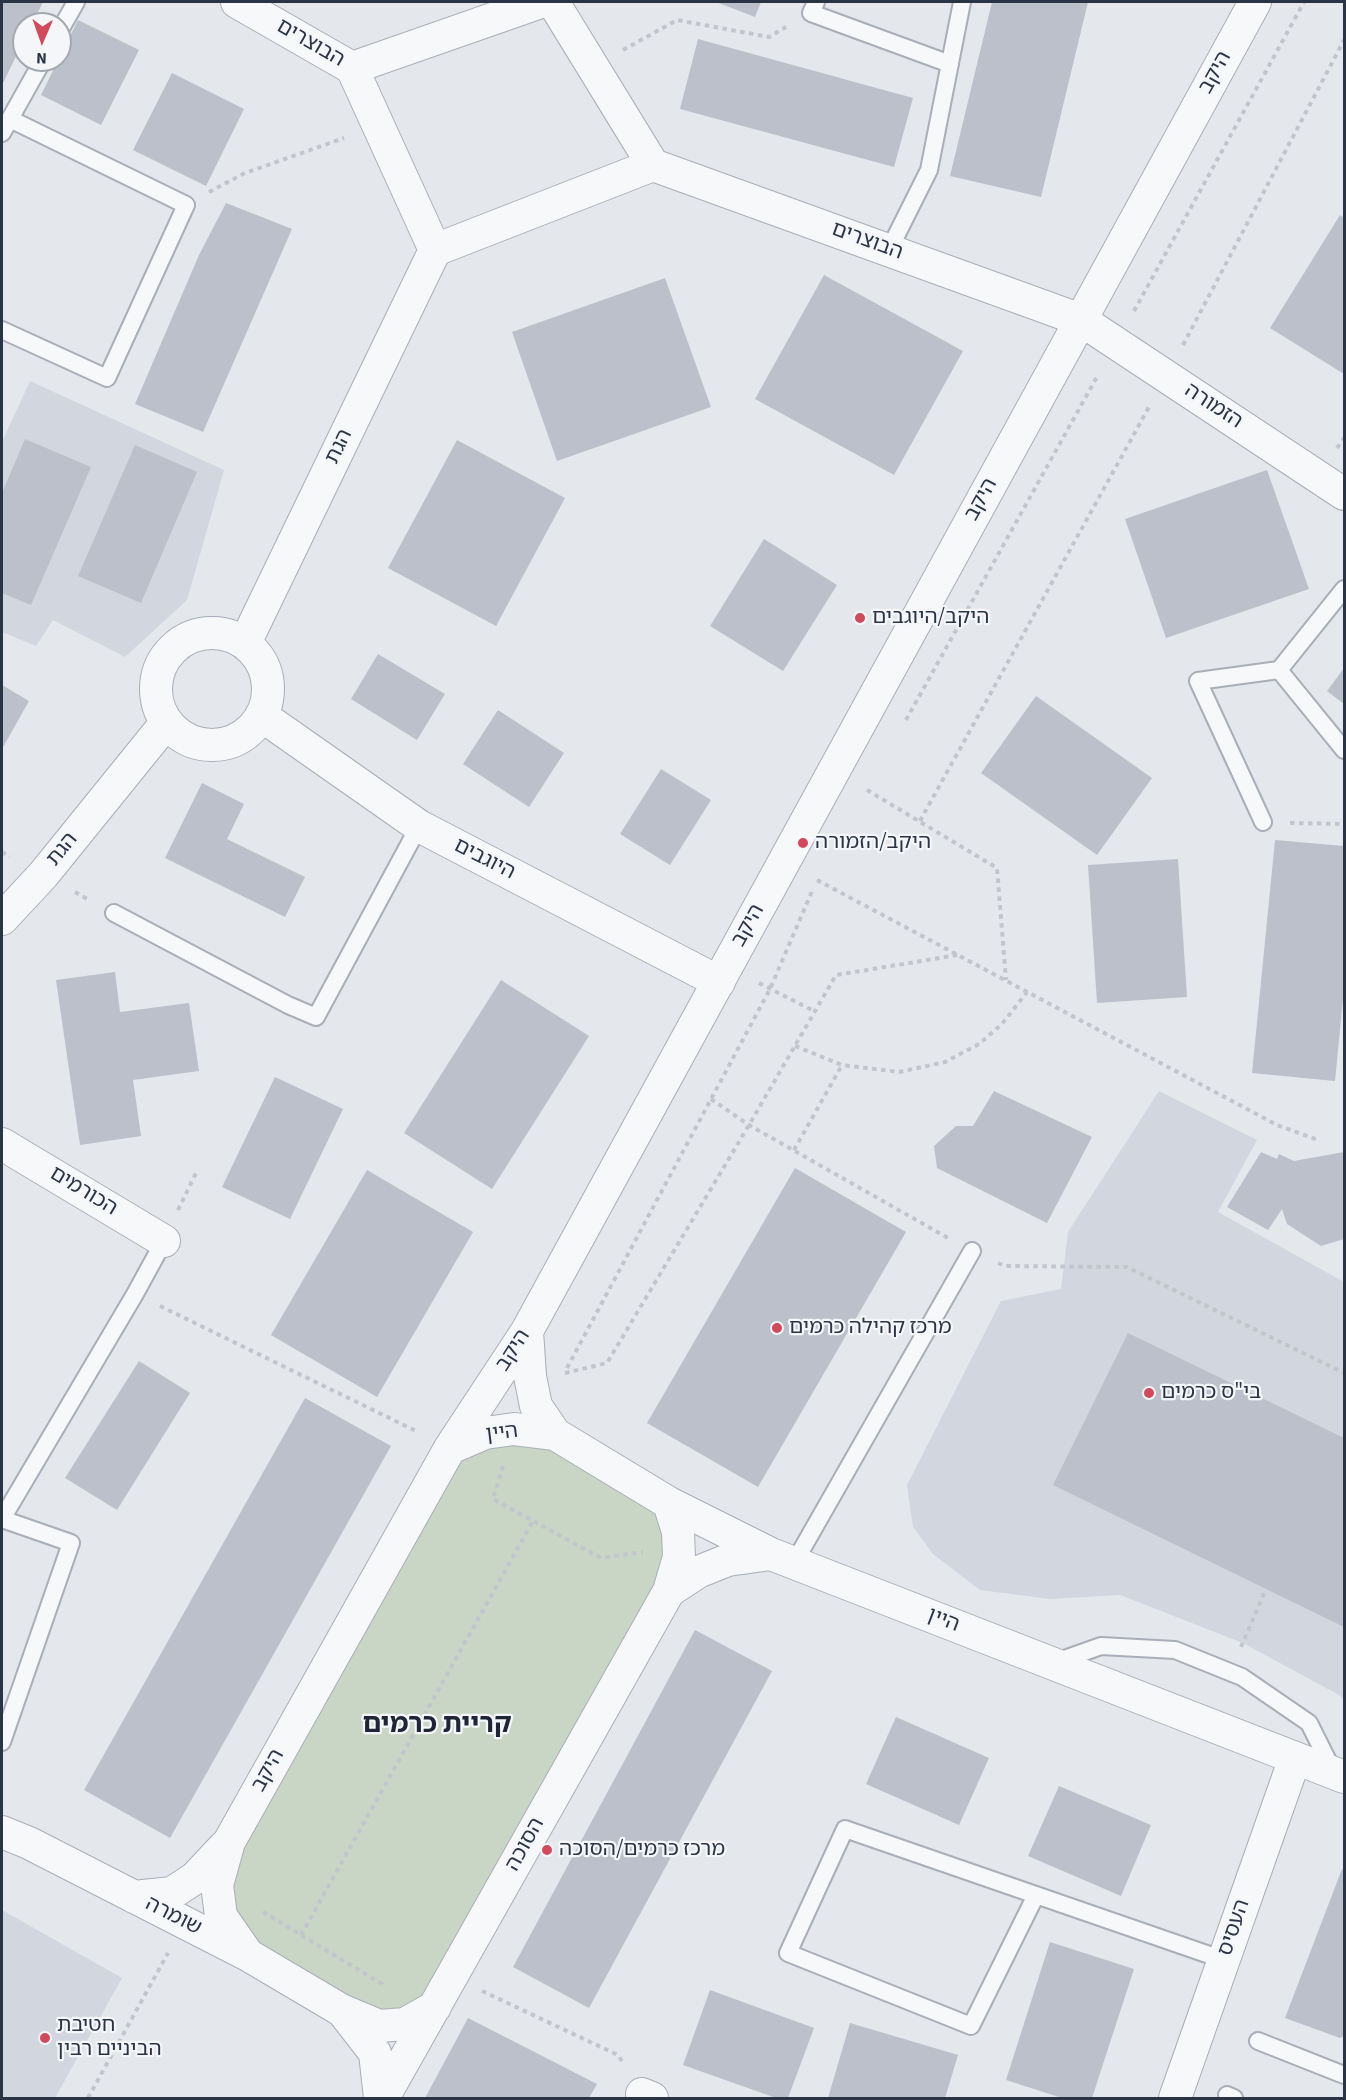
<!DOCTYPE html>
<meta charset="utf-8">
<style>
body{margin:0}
#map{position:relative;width:1346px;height:2100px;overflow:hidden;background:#e4e7ec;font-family:"Source Sans 3",sans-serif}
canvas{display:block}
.frame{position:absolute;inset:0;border:3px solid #2b3445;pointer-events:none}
.north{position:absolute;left:12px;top:12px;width:60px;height:60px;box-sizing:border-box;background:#f4f6f9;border:2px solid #a4a8b1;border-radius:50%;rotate:182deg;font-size:16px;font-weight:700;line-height:24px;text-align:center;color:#2b3445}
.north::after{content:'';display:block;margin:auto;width:21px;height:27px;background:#d1495b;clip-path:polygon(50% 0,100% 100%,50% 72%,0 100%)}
</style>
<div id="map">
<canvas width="1346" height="2100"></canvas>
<div class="frame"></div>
<div class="north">N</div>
</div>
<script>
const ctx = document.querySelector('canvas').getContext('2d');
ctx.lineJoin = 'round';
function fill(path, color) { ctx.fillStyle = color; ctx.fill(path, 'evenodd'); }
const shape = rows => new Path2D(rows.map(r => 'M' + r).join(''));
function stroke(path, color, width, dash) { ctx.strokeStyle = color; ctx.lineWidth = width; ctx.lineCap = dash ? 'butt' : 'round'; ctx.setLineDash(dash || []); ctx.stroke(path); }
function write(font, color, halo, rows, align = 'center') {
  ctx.font = font + ' "Source Sans 3","Noto Sans Hebrew",sans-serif'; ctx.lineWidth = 4.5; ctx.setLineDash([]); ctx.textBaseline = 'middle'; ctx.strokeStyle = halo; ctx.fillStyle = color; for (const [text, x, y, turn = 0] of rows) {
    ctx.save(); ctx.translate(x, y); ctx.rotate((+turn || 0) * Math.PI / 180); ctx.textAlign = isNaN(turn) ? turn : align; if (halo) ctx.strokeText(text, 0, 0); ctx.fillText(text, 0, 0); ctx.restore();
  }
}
const built = shape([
 [30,381,224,470,187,600,125,657,53,620,36,646,2,632,2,442],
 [1159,1091,1257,1140,1218,1212,1344,1282,1344,1700,1339,1695,1243,1643,1120,1595,1050,1599,980,1590,933,1554,913,1527,907,1485,1001,1301,1061,1289,1068,1232],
 [2,1910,122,1978,55,2098,2,2098]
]);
const green = shape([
 [514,1429,669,1503,679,1557,435,2007,405,2024,341,2010,221,1916,229,1842,450,1448]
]);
const building = shape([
 [2,2,43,2,32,24,24,24,24,40,2,85],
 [716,2,761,2,755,17],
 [992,2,1088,2,1041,197,950,176],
 [78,20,139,50,101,125,41,95],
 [698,39,913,98,894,167,680,109],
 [172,73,244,109,206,186,133,150],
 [226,203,292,229,203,432,135,404,199,255],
 [1340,215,1344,218,1344,374,1270,328],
 [824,275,963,351,894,475,755,399],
 [665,278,711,407,557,461,512,332],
 [25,439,91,467,31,605,2,593,2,493],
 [457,440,565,498,496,626,388,568],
 [135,445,197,472,141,603,78,576],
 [1267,470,1309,589,1166,638,1125,519],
 [764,539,837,585,783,671,710,626],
 [378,654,445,694,417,740,351,699],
 [1344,668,1344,704,1327,691],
 [2,685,29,701,2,749],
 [1036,696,1152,778,1097,855,981,773],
 [498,710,564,753,529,807,463,764],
 [661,769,711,800,670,865,620,834],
 [202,783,244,804,227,839,305,877,285,917,165,858],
 [1275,840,1344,846,1344,988,1335,1081,1252,1073],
 [1178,859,1187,997,1097,1003,1088,865],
 [115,972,120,1012,189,1003,199,1071,133,1080,141,1136,80,1145,56,980],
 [501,980,589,1036,492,1189,404,1133],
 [275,1077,343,1109,290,1219,222,1187],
 [994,1091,1092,1137,1047,1223,937,1168,934,1146,956,1126,973,1126],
 [1261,1152,1277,1159,1279,1154,1294,1161,1344,1152,1344,1239,1321,1246,1287,1224,1282,1209,1268,1230,1227,1207],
 [795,1168,906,1232,758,1487,647,1423],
 [367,1170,473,1232,377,1397,271,1335],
 [1128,1333,1344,1438,1344,1627,1053,1485],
 [139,1361,190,1393,117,1510,65,1478],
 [305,1398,391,1446,170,1838,84,1790],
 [695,1630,772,1671,589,2008,513,1967],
 [896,1717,989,1758,959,1825,866,1784],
 [1059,1786,1151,1825,1121,1896,1028,1856],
 [1342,1869,1344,1870,1344,2036,1340,2038,1285,2018],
 [1050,1942,1134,1969,1092,2098,1062,2098,1006,2080],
 [710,1990,814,2028,788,2098,776,2098,683,2065],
 [468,2018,597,2084,589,2098,425,2098],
 [850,2023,958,2055,945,2098,828,2098]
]);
const path = shape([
 [623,50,677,20,769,37,786,27],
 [209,192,245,173,344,138],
 [1134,311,1304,2],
 [1183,345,1344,40],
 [1337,448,1344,438],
 [906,720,1098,375],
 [867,790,997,868,1006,980],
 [920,821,1149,407],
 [1290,823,1344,824],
 [2,852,10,857],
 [817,880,1277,1125,1318,1140],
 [75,892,89,900],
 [759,983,814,1011],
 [795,1046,842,1065,899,1072,945,1062,979,1044,1002,1024,1027,992],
 [711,1099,749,1125,948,1238],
 [794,1150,842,1065],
 [178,1210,196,1173],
 [998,1263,1005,1266,1127,1267,1344,1373],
 [160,1306,418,1432],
 [567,1368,770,989,813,889],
 [565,1373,607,1363,749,1125,836,975,958,955],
 [503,1466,493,1499,601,1558,643,1552],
 [1241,1647,1266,1589],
 [263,1912,382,1984,383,1988],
 [301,1935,533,1521],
 [482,1991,618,2055,624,2064],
 [88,2098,168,1953]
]);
const service = shape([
 [816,2,811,13,950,64],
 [60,30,76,2],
 [2,133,43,60],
 [889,250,929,170,962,2],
 [2,330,107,378,186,205,10,119],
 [1279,670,1344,589],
 [1263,822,1198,681,1279,670,1344,750],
 [114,913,288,1005,316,1017,419,826],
 [2,1519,135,1294,164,1241],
 [2,1519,71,1543,2,1742],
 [794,1563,972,1251],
 [1056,1662,1101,1646,1175,1650,1242,1677,1309,1723,1334,1773],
 [1036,1895,971,2026,788,1953,845,1829,1224,1960],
 [1258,2041,1344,2075],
 [1227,2095,1234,2098]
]);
const minor = shape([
 [237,2,352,68],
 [541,2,352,68,435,250,653,165],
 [553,2,653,165],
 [653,165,1081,320,1344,494],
 '156 689a56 56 0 1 1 112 0a56 56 0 1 1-112 0Z',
 [245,643,435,250],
 [262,716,419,826,719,982],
 [2,919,43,875,166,723],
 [2,1144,164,1241],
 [527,1331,530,1376,536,1406,555,1434],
 [450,1448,485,1433,514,1429,555,1434,669,1503,771,1554,1344,1777],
 [669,1591,698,1572,728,1560,771,1554],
 [2,1832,29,1843,248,1955,341,2010,379,2026,405,2024,435,2007],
 [134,1897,172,1893,195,1878,225,1846],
 [248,1955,221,1916,217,1885,229,1842,450,1448,527,1331,1255,2],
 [344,2013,375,2053,380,2098],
 [642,2094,652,2098],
 [383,2098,669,1591,679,1557,678,1532,669,1503],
 [1175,2098,1295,1758]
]);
const markers = [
 [860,618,6,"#d1495b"],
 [803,843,6,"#d1495b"],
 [777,1328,6,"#d1495b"],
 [1149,1393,6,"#d1495b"],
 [547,1850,6,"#d1495b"],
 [45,2038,6,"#d1495b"]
];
const streetNames = [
 ["הבוצרים",310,44,30],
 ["היקב",1216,73,-61],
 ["הבוצרים",867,242,20],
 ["הזמורה",1213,407,33],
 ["הגת",340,447,-64],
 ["היקב",982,500,-61],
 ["הגת",63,850,-51],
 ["היוגבים",484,860,27],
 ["היקב",749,926,-61],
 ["הכורמים",83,1192,31],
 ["היקב",514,1351,-57],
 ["היין",502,1434,-7],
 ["היין",943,1621,21],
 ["היקב",269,1771,-61],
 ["הסוכה",526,1845,-61],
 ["שומרה",173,1917,27],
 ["העסיס",1235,1928,-71]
];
const poiNames = [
 ["היקב/היוגבים",872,618],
 ["היקב/הזמורה",815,843],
 ["מרכז קהילה כרמים",789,1328],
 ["בי\"ס כרמים",1161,1393],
 ["מרכז כרמים/הסוכה",559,1850],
 ["חטיבת",57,2026],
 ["הביניים רבין",57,2050]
];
const districtNames = [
 ["קריית כרמים",437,1726]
];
fill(built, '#d2d6de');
fill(green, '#c9d6c5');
fill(building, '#bbc0ca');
stroke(service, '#a9aeb7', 20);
stroke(minor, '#a9aeb7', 34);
stroke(path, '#c2c5cb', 4, [4.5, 4.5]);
stroke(service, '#f7f8fa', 16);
stroke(minor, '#f7f8fa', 32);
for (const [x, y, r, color] of markers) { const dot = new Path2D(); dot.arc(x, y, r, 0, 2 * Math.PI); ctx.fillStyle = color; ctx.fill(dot); stroke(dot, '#f4f6f9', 2); }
write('21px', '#2b3445', '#f4f6f9', streetNames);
write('21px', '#2b3445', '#f4f6f9', poiNames, 'left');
write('bold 27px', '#1d2536', '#f4f6f9', districtNames);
</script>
